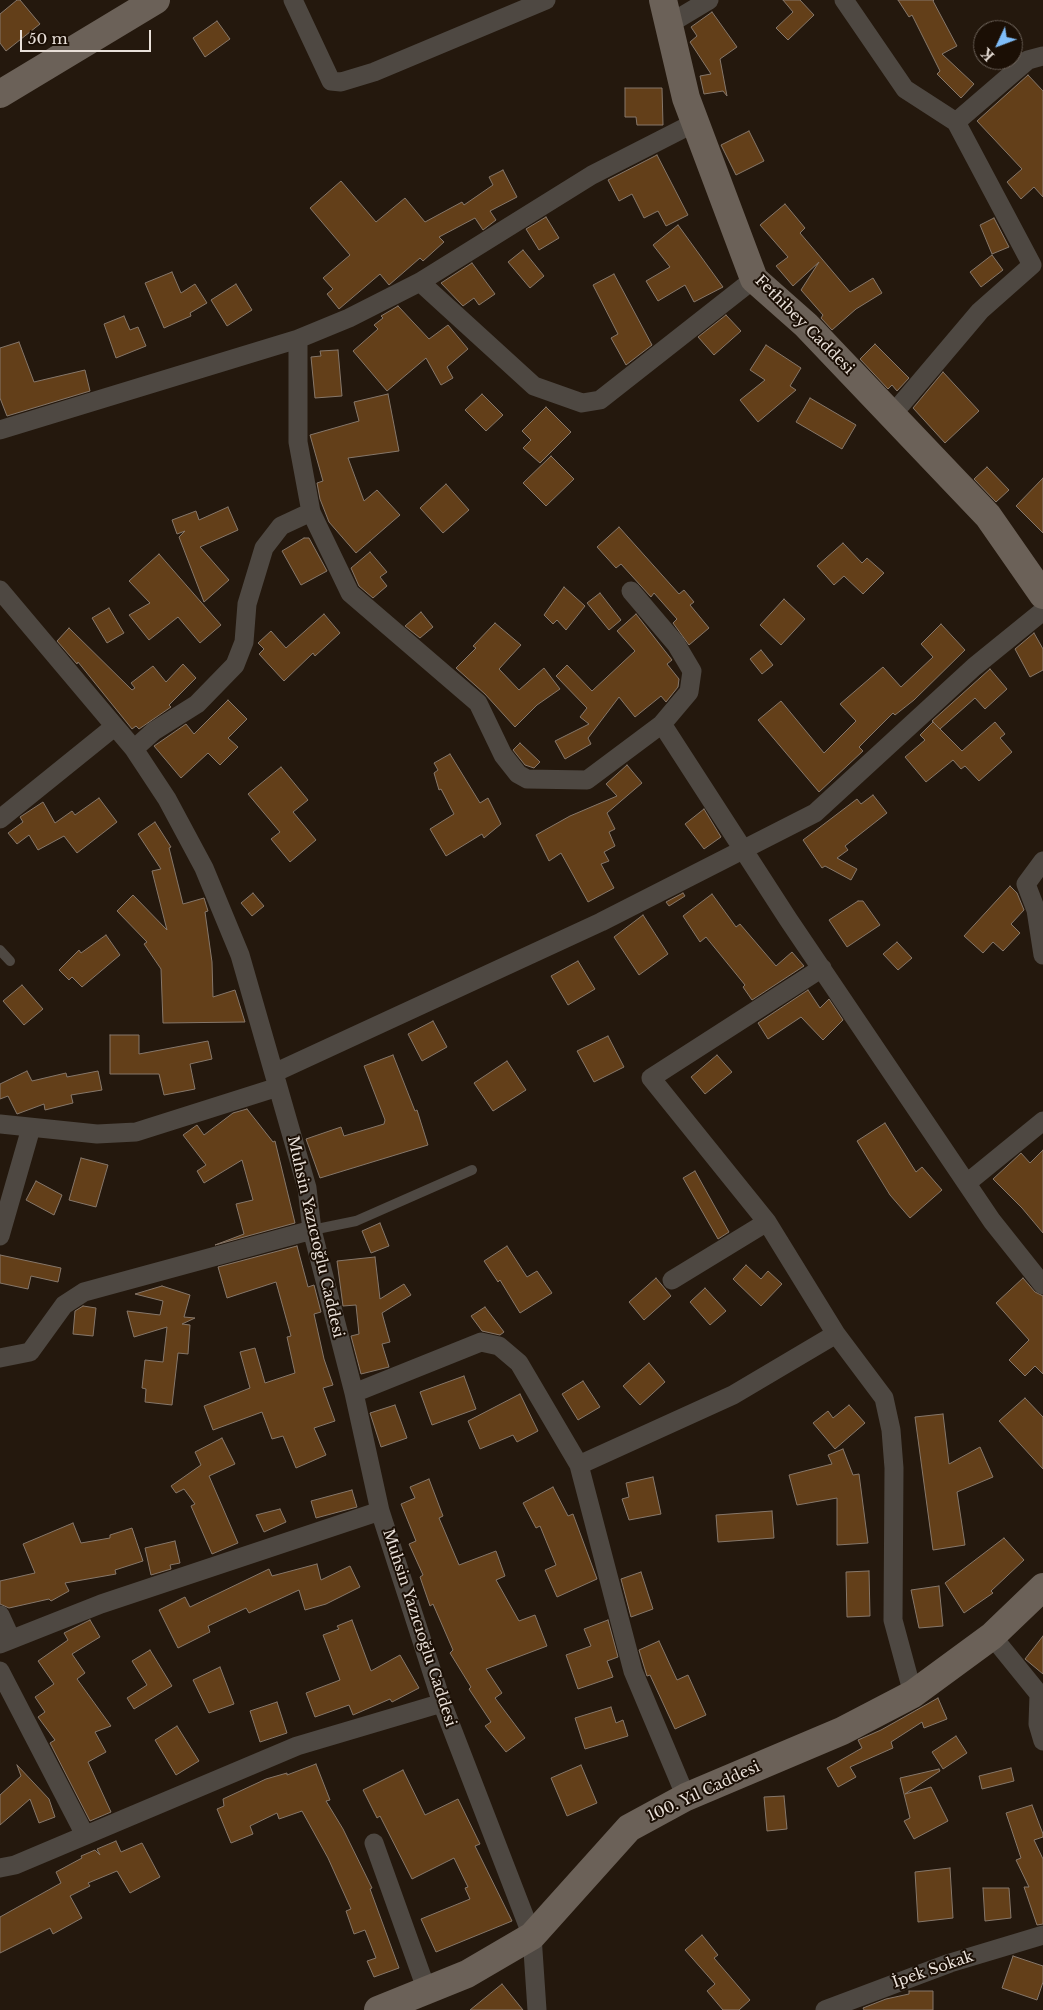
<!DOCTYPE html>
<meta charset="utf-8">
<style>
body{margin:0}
#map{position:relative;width:1043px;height:2010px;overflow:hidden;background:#24180d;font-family:"Libre Baskerville",serif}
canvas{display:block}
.north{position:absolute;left:973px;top:20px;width:50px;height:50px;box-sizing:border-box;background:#1b0f05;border:1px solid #6d635a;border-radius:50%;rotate:227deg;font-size:14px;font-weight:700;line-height:20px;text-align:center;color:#e9e0d9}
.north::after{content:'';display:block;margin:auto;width:18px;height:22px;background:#7fbdf9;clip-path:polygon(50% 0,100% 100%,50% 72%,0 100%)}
.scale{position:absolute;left:20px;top:30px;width:131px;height:22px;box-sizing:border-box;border:2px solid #e9e0d9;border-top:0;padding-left:6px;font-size:15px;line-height:18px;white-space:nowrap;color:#e9e0d9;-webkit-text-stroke:4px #1b0f05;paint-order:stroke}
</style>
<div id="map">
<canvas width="1043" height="2010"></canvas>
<div class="north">K</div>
<div class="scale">50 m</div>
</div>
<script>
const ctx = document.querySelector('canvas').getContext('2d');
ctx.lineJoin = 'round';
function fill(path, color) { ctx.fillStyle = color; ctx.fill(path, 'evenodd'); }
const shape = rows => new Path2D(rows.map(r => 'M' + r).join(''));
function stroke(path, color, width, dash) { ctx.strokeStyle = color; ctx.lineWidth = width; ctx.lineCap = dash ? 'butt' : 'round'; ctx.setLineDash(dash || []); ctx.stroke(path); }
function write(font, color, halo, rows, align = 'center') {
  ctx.font = font + ' "Libre Baskerville",serif'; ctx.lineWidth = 4; ctx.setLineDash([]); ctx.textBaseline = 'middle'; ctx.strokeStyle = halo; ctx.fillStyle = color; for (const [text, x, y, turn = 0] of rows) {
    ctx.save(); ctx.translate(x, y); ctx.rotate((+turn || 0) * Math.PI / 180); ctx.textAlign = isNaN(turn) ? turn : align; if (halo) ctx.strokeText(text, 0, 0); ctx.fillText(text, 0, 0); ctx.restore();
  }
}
const building = shape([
 [17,0,20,0,40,24,6,51,0,43,0,14,17,0],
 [783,0,800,0,814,15,788,40,776,28,793,12,783,0],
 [898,0,934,0,933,1,957,46,942,54,974,84,961,98,937,74,940,71,912,15,909,17,898,0],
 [712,12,737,47,720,59,727,96,723,91,704,94,700,76,711,74,690,42,697,36,691,27,712,12],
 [217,21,230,39,205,57,193,38,217,21],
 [1028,75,1043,91,1043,197,1034,187,1021,199,1007,182,1022,169,977,121,1028,75],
 [625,88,662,88,663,125,637,125,636,117,625,117,625,88],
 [749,131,764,161,736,175,721,145,749,131],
 [657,155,688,215,666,226,658,211,644,218,632,194,619,201,608,180,657,155],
 [503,170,517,197,490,211,496,220,483,230,475,218,439,237,444,242,423,261,420,258,389,285,380,274,339,309,327,294,333,289,323,278,350,255,310,208,341,181,376,222,405,198,425,222,462,202,464,205,493,185,489,177,503,170],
 [785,204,805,228,800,233,850,292,873,278,882,293,856,309,832,330,821,318,823,315,801,290,819,262,793,286,776,266,788,257,760,225,785,204],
 [546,217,559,238,539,250,526,229,546,217],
 [994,218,1009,247,992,254,980,225,994,218],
 [678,225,723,287,694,302,685,285,658,301,646,281,670,267,653,245,678,225],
 [523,250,544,276,530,288,508,262,523,250],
 [992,255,1003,270,981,287,970,272,992,255],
 [472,263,495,294,479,305,474,298,463,306,441,283,472,263],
 [172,272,181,293,195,284,207,303,190,313,191,316,164,328,145,283,172,272],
 [614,274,652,345,626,365,611,338,618,334,593,285,614,274],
 [236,284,252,310,227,326,211,300,236,284],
 [398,306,429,339,448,325,468,349,447,367,453,378,441,385,426,358,387,391,353,351,378,329,374,325,383,318,381,316,398,306],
 [726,315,741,331,714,355,698,337,726,315],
 [124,316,130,330,138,327,146,346,116,358,104,324,124,316],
 [19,342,34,382,85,370,90,391,7,416,0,398,0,348,19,342],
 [875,344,909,378,897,391,892,385,888,389,860,359,875,344],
 [766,345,801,368,790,386,796,390,758,422,740,400,765,380,750,370,766,345],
 [338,350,342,396,315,398,311,357,321,356,320,351,338,350],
 [943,372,979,411,945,443,913,408,943,372],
 [388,394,399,451,348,458,364,501,377,490,400,515,356,553,329,522,320,499,317,483,323,481,310,435,359,421,354,402,388,394],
 [482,394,503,415,486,431,465,410,482,394],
 [810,398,856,425,842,449,796,422,810,398],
 [546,407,571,432,540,463,523,448,531,440,522,431,546,407],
 [551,456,574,479,546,506,523,483,551,456],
 [987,467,1009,490,996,502,974,479,987,467],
 [1043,478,1043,533,1016,506,1043,478],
 [446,484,469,510,443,533,420,508,446,484],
 [228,507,238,530,200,547,229,580,204,602,179,537,185,531,177,534,172,520,196,511,199,520,228,507],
 [619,527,679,594,684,590,694,602,690,605,709,628,689,645,673,623,677,619,654,593,651,597,621,564,616,568,597,547,619,527],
 [304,538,309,538,327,571,301,585,282,551,304,538],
 [843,543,862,563,867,558,884,573,863,594,844,576,834,585,817,566,843,543],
 [370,552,387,572,380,577,387,586,373,598,359,586,351,568,370,552],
 [159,554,221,625,200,643,178,617,149,640,129,615,150,603,129,581,159,554],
 [564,587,585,606,566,630,557,620,553,624,544,615,564,587],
 [600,593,621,620,609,630,587,603,600,593],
 [784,599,805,619,781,645,760,625,784,599],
 [109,608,124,633,107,643,92,618,109,608],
 [421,612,433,627,420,638,405,626,421,612],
 [324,614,340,633,315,656,313,653,284,681,259,654,264,649,258,643,271,631,286,648,324,614],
 [636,614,672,660,667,664,679,679,678,687,666,702,661,696,635,717,619,697,588,738,591,744,565,759,555,741,589,724,580,717,587,708,556,676,567,665,592,691,635,651,617,631,636,614],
 [495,623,521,645,499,669,519,690,544,668,560,689,537,705,515,727,485,694,456,668,476,648,473,646,495,623],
 [941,624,965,650,914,700,895,715,893,713,859,747,863,751,819,792,758,720,781,701,824,753,856,721,840,704,883,667,901,687,933,657,921,644,941,624],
 [69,628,132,690,135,688,131,683,153,666,166,682,183,664,196,678,169,705,171,707,139,729,136,726,132,729,78,662,77,664,57,641,69,628],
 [1034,633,1043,649,1043,670,1030,677,1015,649,1034,633],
 [761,650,773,665,762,674,750,659,761,650],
 [990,669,1007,689,985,709,975,698,940,729,932,721,990,669],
 [228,700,247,719,228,738,238,747,220,765,208,753,181,778,154,746,186,724,194,734,228,700],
 [933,722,962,751,995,722,1005,734,1000,738,1012,752,979,781,965,766,961,769,953,760,926,782,905,757,925,740,920,735,933,722],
 [520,743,540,762,534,768,525,765,513,750,520,743],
 [450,754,480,803,488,798,501,824,484,838,482,834,446,856,430,829,454,814,441,789,439,790,434,773,438,770,434,763,450,754],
 [627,765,642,783,607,813,615,829,609,832,615,846,604,852,609,861,601,864,614,888,588,902,561,853,549,861,536,835,570,816,617,796,606,784,627,765],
 [281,767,308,800,293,812,316,840,290,862,271,839,280,832,248,794,281,767],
 [873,795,887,813,845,846,848,850,837,858,857,869,851,880,825,866,822,868,803,840,857,799,861,804,873,795],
 [99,798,117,822,77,853,64,836,38,850,29,835,17,844,8,833,23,822,20,817,43,802,55,823,72,811,75,815,99,798],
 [704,809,721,837,704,849,685,824,704,809],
 [155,822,171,847,169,848,183,904,204,898,208,911,205,912,212,962,213,997,235,990,245,1022,163,1023,161,969,144,944,147,942,117,911,133,895,167,930,152,871,161,869,138,834,155,822],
 [1010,886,1017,893,1024,910,1011,924,1020,933,1003,951,993,942,983,953,964,936,1010,886],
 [253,893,264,906,252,916,241,903,253,893],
 [683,893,685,896,669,906,666,902,683,893],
 [712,894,736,927,740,924,776,966,792,952,804,966,752,1000,743,987,745,985,706,937,700,942,683,916,712,894],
 [858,901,863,901,880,925,847,947,829,920,858,901],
 [643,915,668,954,639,975,614,937,643,915],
 [106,935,120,955,82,987,72,977,69,980,59,970,79,950,81,953,106,935],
 [897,942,912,958,898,970,883,954,897,942],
 [578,961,595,989,568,1005,551,976,578,961],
 [22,985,43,1009,24,1025,3,1001,22,985],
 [808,990,820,1008,829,999,843,1020,823,1040,801,1017,768,1039,758,1023,808,990],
 [433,1021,447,1047,422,1061,408,1034,433,1021],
 [110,1035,139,1035,139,1054,208,1041,212,1059,190,1064,195,1089,164,1095,159,1074,110,1074,110,1035],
 [608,1036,624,1067,594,1082,577,1051,608,1036],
 [393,1055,415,1111,417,1110,428,1145,320,1178,306,1139,341,1127,344,1136,384,1124,385,1120,364,1066,393,1055],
 [717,1055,732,1072,705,1094,691,1077,717,1055],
 [507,1061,526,1090,493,1111,474,1083,507,1061],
 [27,1071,32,1081,66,1073,67,1077,98,1071,102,1090,71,1095,73,1103,45,1110,44,1104,17,1114,8,1096,0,1099,0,1084,27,1071],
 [247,1109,273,1142,275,1141,295,1223,215,1245,244,1234,236,1204,253,1200,242,1160,204,1183,197,1171,206,1165,183,1135,197,1125,204,1135,233,1113,247,1109],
 [885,1123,916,1172,922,1167,942,1190,910,1218,890,1195,857,1141,885,1123],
 [1043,1150,1043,1233,1022,1208,993,1179,1021,1153,1030,1163,1043,1150],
 [81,1158,108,1165,96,1207,69,1200,81,1158],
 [695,1171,729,1232,718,1239,683,1178,695,1171],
 [36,1181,62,1195,54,1215,26,1200,36,1181],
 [380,1223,389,1246,371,1253,362,1231,380,1223],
 [297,1246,308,1287,314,1285,321,1312,314,1314,324,1359,333,1385,323,1388,335,1421,314,1428,326,1455,296,1468,283,1436,272,1439,262,1412,213,1430,204,1406,250,1388,240,1352,255,1348,265,1383,295,1373,287,1337,291,1336,276,1282,227,1298,218,1267,297,1246],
 [507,1246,527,1277,537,1271,552,1293,520,1313,500,1280,498,1282,484,1261,507,1246],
 [0,1255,61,1268,58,1282,31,1276,28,1289,0,1283,0,1255],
 [375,1257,380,1299,404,1284,411,1295,382,1313,390,1342,382,1344,389,1367,361,1374,351,1336,359,1334,356,1305,343,1306,337,1261,375,1257],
 [746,1265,761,1279,768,1271,782,1284,761,1306,733,1279,746,1265],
 [656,1278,671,1296,644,1320,629,1302,656,1278],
 [1023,1278,1035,1292,1043,1296,1043,1374,1035,1366,1025,1376,1009,1360,1029,1340,996,1303,1023,1278],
 [162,1286,190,1295,184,1317,195,1318,182,1324,190,1325,188,1354,178,1353,172,1405,145,1402,146,1389,142,1388,145,1360,163,1362,167,1327,134,1337,127,1311,160,1315,163,1301,135,1294,162,1286],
 [705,1288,726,1311,710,1325,690,1302,705,1288],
 [83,1306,96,1308,93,1336,73,1334,75,1311,83,1306],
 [485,1307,504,1332,500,1335,482,1331,471,1316,485,1307],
 [649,1363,665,1382,640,1405,623,1386,649,1363],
 [464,1376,476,1409,432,1425,420,1392,464,1376],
 [583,1381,600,1407,578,1420,562,1394,583,1381],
 [520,1394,538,1431,517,1442,513,1435,480,1449,468,1421,520,1394],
 [1025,1398,1043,1417,1043,1469,999,1421,1025,1398],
 [395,1405,407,1438,381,1447,370,1413,395,1405],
 [849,1405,865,1423,835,1449,813,1423,828,1411,833,1418,849,1405],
 [943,1414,949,1464,980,1447,993,1477,957,1492,965,1545,933,1550,915,1417,943,1414],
 [222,1438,235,1464,209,1476,238,1543,212,1554,191,1506,195,1504,184,1489,176,1493,171,1486,201,1465,195,1452,222,1438],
 [843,1449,853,1475,859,1474,868,1543,837,1545,837,1498,797,1505,789,1475,832,1464,828,1455,843,1449],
 [653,1477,661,1514,629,1520,622,1499,629,1497,626,1483,653,1477],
 [429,1479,443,1516,439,1518,459,1565,496,1551,505,1576,496,1580,519,1621,535,1615,547,1646,486,1669,502,1693,495,1698,525,1738,506,1752,485,1726,491,1722,469,1689,471,1687,450,1653,453,1650,433,1604,430,1606,420,1577,423,1575,409,1544,416,1541,401,1504,415,1498,410,1487,429,1479],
 [553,1487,568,1516,573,1514,597,1579,557,1597,545,1570,556,1565,540,1526,536,1528,523,1503,553,1487],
 [352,1490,357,1507,316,1518,311,1501,352,1490],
 [280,1509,286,1522,264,1532,256,1515,280,1509],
 [772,1511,774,1538,718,1542,716,1515,772,1511],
 [73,1523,81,1543,110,1538,110,1535,132,1528,143,1561,115,1570,116,1574,65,1583,69,1591,51,1601,49,1599,9,1608,0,1604,0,1581,35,1573,23,1544,73,1523],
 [1004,1538,1024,1560,991,1591,993,1593,964,1613,945,1583,1004,1538],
 [175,1541,180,1563,170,1565,171,1569,151,1575,145,1548,175,1541],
 [317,1564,321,1580,350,1566,360,1587,326,1604,305,1610,299,1590,249,1613,246,1608,208,1626,210,1632,178,1648,159,1610,185,1597,190,1607,269,1569,272,1576,317,1564],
 [869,1571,870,1616,847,1617,846,1572,869,1571],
 [641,1572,653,1609,631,1617,621,1579,641,1572],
 [939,1586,943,1626,919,1628,911,1590,939,1586],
 [90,1620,100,1637,72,1654,85,1673,77,1679,111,1726,95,1732,106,1752,88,1762,111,1812,90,1821,50,1743,55,1740,38,1717,45,1712,35,1697,54,1684,38,1661,68,1640,64,1633,90,1620],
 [352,1620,371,1671,400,1655,419,1688,392,1702,390,1699,353,1715,349,1705,315,1717,306,1693,340,1680,323,1635,339,1629,337,1626,352,1620],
 [608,1620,618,1657,607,1661,613,1677,578,1689,566,1655,591,1646,584,1629,608,1620],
 [1043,1636,1043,1674,1025,1659,1043,1636],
 [659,1641,677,1680,688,1675,706,1715,675,1729,650,1675,647,1676,639,1650,659,1641],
 [150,1650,172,1686,134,1709,127,1698,147,1685,132,1661,150,1650],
 [220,1667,234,1704,209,1713,193,1680,220,1667],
 [938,1698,947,1719,924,1728,922,1722,891,1742,893,1748,850,1767,856,1777,838,1787,827,1768,862,1748,858,1740,881,1730,938,1698],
 [277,1702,287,1733,260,1742,250,1711,277,1702],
 [611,1707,616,1723,623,1720,628,1736,585,1749,575,1718,611,1707],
 [177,1726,199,1761,176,1775,155,1740,177,1726],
 [956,1736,967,1753,943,1769,932,1752,956,1736],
 [316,1764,330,1800,326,1801,343,1829,372,1888,370,1889,399,1968,374,1977,367,1961,376,1958,365,1930,354,1934,346,1911,351,1909,328,1858,302,1811,279,1819,277,1813,250,1826,253,1834,231,1843,217,1809,224,1806,223,1799,266,1779,287,1773,287,1775,316,1764],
 [17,1765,49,1799,55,1817,39,1823,30,1799,0,1825,0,1795,21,1776,17,1765],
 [581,1765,597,1803,567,1816,551,1778,581,1765],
 [1011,1768,1014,1781,982,1789,979,1776,1011,1768],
 [939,1769,940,1771,905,1794,931,1787,948,1821,914,1839,904,1821,910,1818,900,1778,939,1769],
 [403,1770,425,1815,458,1799,480,1844,475,1846,512,1921,436,1952,421,1919,470,1899,465,1888,468,1887,454,1858,412,1879,380,1816,377,1818,363,1790,403,1770],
 [784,1796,787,1829,767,1831,764,1797,784,1796],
 [1032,1805,1043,1834,1043,1837,1034,1840,1043,1859,1043,1924,1037,1925,1024,1887,1029,1887,1016,1860,1021,1858,1006,1813,1032,1805],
 [116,1841,121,1852,142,1843,160,1877,130,1893,117,1871,88,1883,90,1886,70,1896,82,1918,53,1934,50,1928,0,1953,0,1917,61,1883,56,1872,82,1858,81,1856,95,1850,100,1855,97,1849,116,1841],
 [950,1868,953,1918,918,1922,915,1872,950,1868],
 [983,1888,1009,1888,1011,1918,985,1921,983,1888],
 [702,1935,718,1955,714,1958,750,2000,739,2010,723,2010,707,1991,715,1984,685,1950,702,1935],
 [1013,1956,1043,1966,1043,1982,1037,2000,1002,1988,1013,1956],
 [502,1984,523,2010,470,2010,502,1984],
 [909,1991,933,1991,933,2010,864,2010,863,2008,886,1999,909,1994,909,1991]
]);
const lane = shape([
 [0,950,10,961],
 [312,1230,356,1221,472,1170]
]);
const street = shape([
 [293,0,331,81,341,82,374,72,546,0],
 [844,0,905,89,956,122,1032,265,980,311,892,415],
 [669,24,709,0],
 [956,122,1028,60,1043,56],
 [420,282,534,386,582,403,600,400,754,279],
 [298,339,298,442,311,512,350,593,478,703,503,755,518,774,527,779,587,780,662,724,689,692,692,671,676,644,631,591],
 [0,430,298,339,349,318,420,282,592,175,696,122],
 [0,590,134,749,167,799,204,868,240,955,307,1188,312,1230,354,1393,380,1511,442,1703,532,1936,537,2010],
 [662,724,788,919,992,1221,1043,1285],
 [134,749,154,731,197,704,235,665,244,642,247,604,264,548,281,526,311,512],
 [0,819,114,727],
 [1043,861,1026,884,1036,910,1043,955],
 [822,968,651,1078,767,1222,836,1334,884,1398,891,1430,894,1468,893,1620,913,1694],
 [274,1073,601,922,815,813,974,667,1043,611],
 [0,1124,97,1134,136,1132,278,1087],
 [967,1183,1043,1121],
 [0,1236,31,1128],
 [672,1280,767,1222],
 [0,1358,30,1352,64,1305,84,1292,312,1230],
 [354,1393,481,1342,499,1346,519,1363,579,1465,633,1671,686,1797],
 [579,1465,733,1395,836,1334],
 [0,1615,11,1639],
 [992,1636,1039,1694,1043,1696],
 [0,1644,101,1604,380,1511],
 [0,1671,85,1835],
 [1039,1694,1038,1724,1043,1741],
 [374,1843,427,1991],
 [0,1868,15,1865,297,1746,442,1703],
 [825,2010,950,1963,1043,1935]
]);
const secondary = shape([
 [663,0,686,98,754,279,806,325,988,516,1043,595],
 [0,94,156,0],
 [378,2010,467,1974,532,1936,629,1828,686,1797,842,1731,913,1694,992,1636,1043,1587]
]);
const streetNames = [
 ["Fethibey Caddesi",804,325,45],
 ["Muhsin Yazıcıoğlu Caddesi",315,1237,77],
 ["Muhsin Yazıcıoğlu Caddesi",419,1628,72],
 ["100. Yıl Caddesi",704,1792,-25],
 ["İpek Sokak",933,1970,-19]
];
fill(building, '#633f19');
stroke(building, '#86776a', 1);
stroke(lane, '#4e4842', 10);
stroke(street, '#4e4842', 19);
stroke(secondary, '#6b6158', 28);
write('15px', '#e9e0d9', '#1b0f05', streetNames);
</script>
